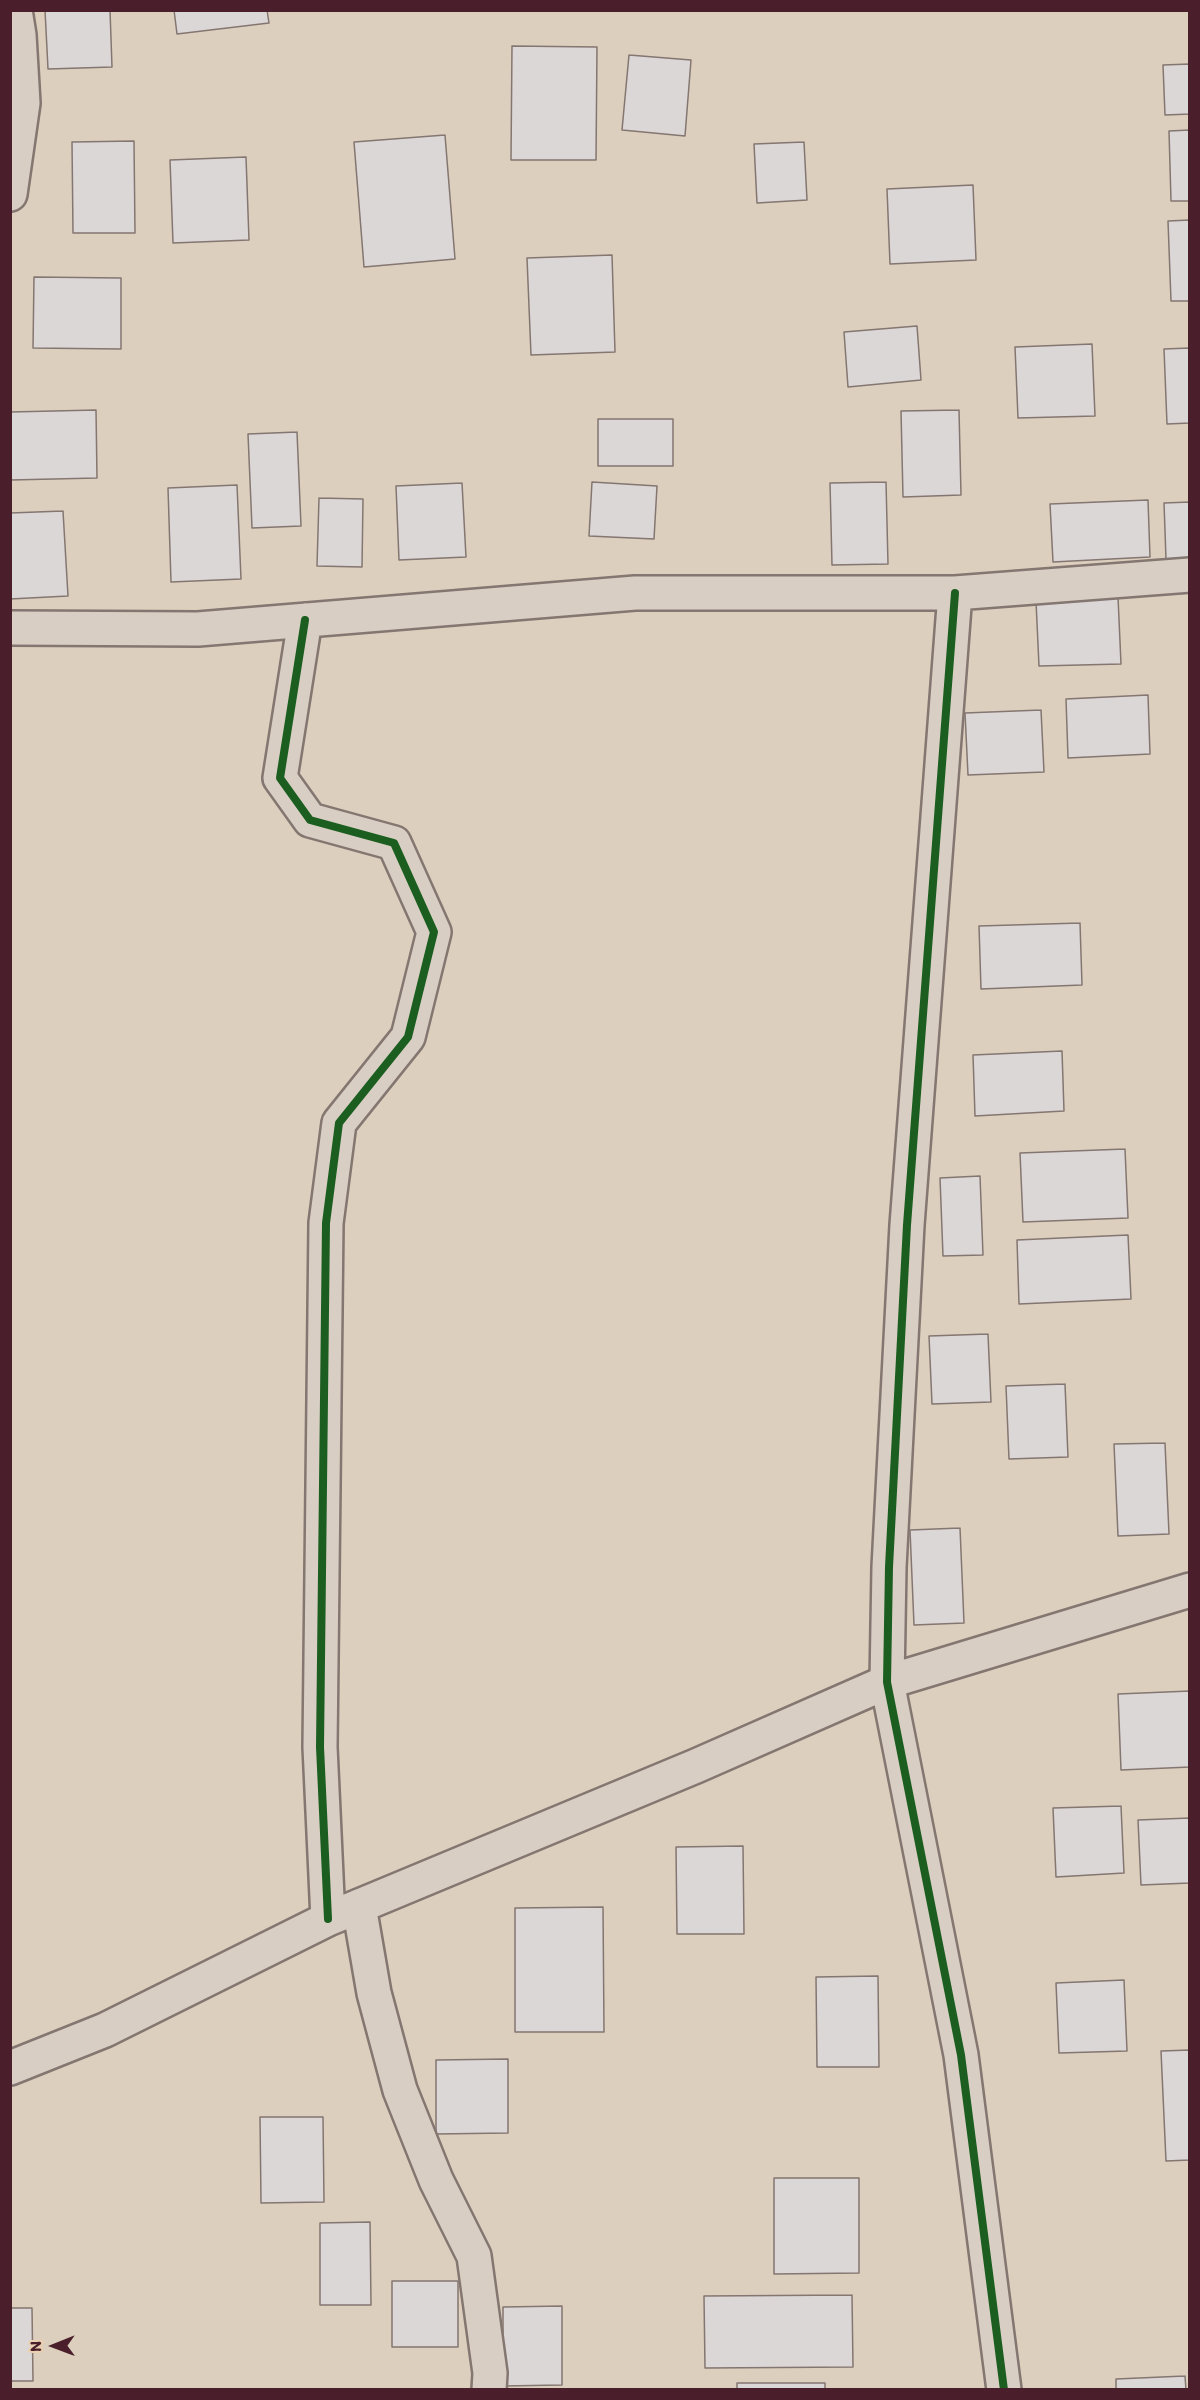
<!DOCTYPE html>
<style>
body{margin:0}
#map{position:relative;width:1200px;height:2400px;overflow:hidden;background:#ddcfbe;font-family:Itim,sans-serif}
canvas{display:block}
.frame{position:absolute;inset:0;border:12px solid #4a1f2b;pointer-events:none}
.north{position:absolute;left:24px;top:2316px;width:60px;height:60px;-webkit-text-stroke:4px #ead0b1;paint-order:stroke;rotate:269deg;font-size:16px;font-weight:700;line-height:24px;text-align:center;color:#4a1f2b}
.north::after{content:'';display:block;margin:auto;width:21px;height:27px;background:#4a1f2b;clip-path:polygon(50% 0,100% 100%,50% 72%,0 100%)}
</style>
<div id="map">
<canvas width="1200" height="2400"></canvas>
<div class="frame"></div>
<div class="north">N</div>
</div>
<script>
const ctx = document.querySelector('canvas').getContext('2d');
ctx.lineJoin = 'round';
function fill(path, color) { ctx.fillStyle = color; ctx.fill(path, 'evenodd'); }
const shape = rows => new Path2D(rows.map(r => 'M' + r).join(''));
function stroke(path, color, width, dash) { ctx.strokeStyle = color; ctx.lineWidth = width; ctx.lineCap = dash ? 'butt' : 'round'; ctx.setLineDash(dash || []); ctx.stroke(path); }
const building = shape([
 [45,10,110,10,112,67,48,69,45,10],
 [174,10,267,10,269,23,177,34,174,10],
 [512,46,597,47,596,160,511,160,512,46],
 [629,55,691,60,685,136,622,130,629,55],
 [1190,64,1190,114,1165,115,1163,65,1190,64],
 [1190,130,1190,201,1171,201,1169,131,1190,130],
 [445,135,455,259,364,267,354,142,445,135],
 [134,141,135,233,73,233,72,142,134,141],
 [804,142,807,200,757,203,754,144,804,142],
 [246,157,249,240,173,243,170,160,246,157],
 [973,185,976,260,890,264,887,189,973,185],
 [1190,220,1190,301,1171,301,1168,221,1190,220],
 [612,255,615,352,531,355,527,258,612,255],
 [34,277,121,278,121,349,33,348,34,277],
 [917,326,921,380,848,387,844,332,917,326],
 [1092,344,1095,416,1018,418,1015,347,1092,344],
 [1190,348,1190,423,1167,424,1164,349,1190,348],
 [96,410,97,478,10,480,10,412,96,410],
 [959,410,961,495,903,497,901,411,959,410],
 [598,419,673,419,673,466,598,466,598,419],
 [297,432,301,526,252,528,248,434,297,432],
 [592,482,657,486,654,539,589,536,592,482],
 [886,482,888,564,832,565,830,483,886,482],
 [462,483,466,557,399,560,396,486,462,483],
 [237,485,241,579,171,582,168,488,237,485],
 [319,498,363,499,362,567,317,566,319,498],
 [1148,500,1150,557,1053,562,1050,504,1148,500],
 [1190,502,1190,558,1166,559,1164,503,1190,502],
 [63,511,68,596,10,599,10,513,63,511],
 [1118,597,1121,664,1039,666,1036,601,1118,597],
 [1148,695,1150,754,1068,758,1066,699,1148,695],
 [1041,710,1044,772,968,775,965,713,1041,710],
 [1080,923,1082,985,981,989,979,926,1080,923],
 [1062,1051,1064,1111,975,1116,973,1055,1062,1051],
 [1125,1149,1128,1218,1023,1222,1020,1153,1125,1149],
 [980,1176,983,1255,943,1256,940,1178,980,1176],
 [1128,1235,1131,1299,1019,1304,1017,1240,1128,1235],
 [988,1334,991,1402,932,1404,929,1336,988,1334],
 [1065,1384,1068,1457,1009,1459,1006,1386,1065,1384],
 [1165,1443,1169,1534,1118,1536,1114,1444,1165,1443],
 [960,1528,964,1623,914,1625,910,1530,960,1528],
 [1190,1691,1190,1767,1121,1770,1118,1694,1190,1691],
 [1121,1806,1124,1873,1056,1877,1053,1808,1121,1806],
 [1190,1818,1190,1883,1141,1885,1138,1820,1190,1818],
 [743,1846,744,1934,677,1934,676,1847,743,1846],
 [603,1907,604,2032,515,2032,515,1908,603,1907],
 [878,1976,879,2067,817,2067,816,1977,878,1976],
 [1124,1980,1127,2051,1059,2053,1056,1983,1124,1980],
 [1190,2050,1190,2160,1166,2161,1161,2051,1190,2050],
 [508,2059,508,2133,436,2134,436,2060,508,2059],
 [260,2117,323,2117,324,2202,261,2203,260,2117],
 [774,2178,859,2178,859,2273,774,2274,774,2178],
 [370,2222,371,2305,320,2305,320,2223,370,2222],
 [392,2281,458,2281,458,2347,392,2347,392,2281],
 [852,2295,853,2367,705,2368,704,2296,852,2295],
 [562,2306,562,2385,503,2386,503,2307,562,2306],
 [10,2308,32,2308,33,2381,10,2381,10,2308],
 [1185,2376,1186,2390,1116,2390,1116,2379,1185,2376],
 [737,2383,825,2383,825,2390,737,2390,737,2383]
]);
const minor = shape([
 [10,194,23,103,19,35,15,10],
 [955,593,907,1225,889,1567,887,1682,961,2055,1004,2390],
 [305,620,280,778,310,820,394,843,434,932,408,1037,339,1123,326,1223,320,1747,328,1919],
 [10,628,198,629,635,593,955,593,1190,575],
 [359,1906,374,1993,400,2090,436,2180,474,2256,490,2373,489,2390],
 [10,2068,105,2030,328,1919,696,1766,887,1682,1190,1590]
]);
const cycleway = shape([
 [955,593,907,1225,889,1567,887,1682,961,2055,1004,2390],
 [305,620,280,778,310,820,394,843,434,932,408,1037,339,1123,326,1223,320,1747,328,1919]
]);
fill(building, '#dbd7d7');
stroke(building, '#847670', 1.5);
stroke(minor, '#847670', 38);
stroke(minor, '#d8cec3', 33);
stroke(cycleway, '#1b5e20', 8);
</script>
